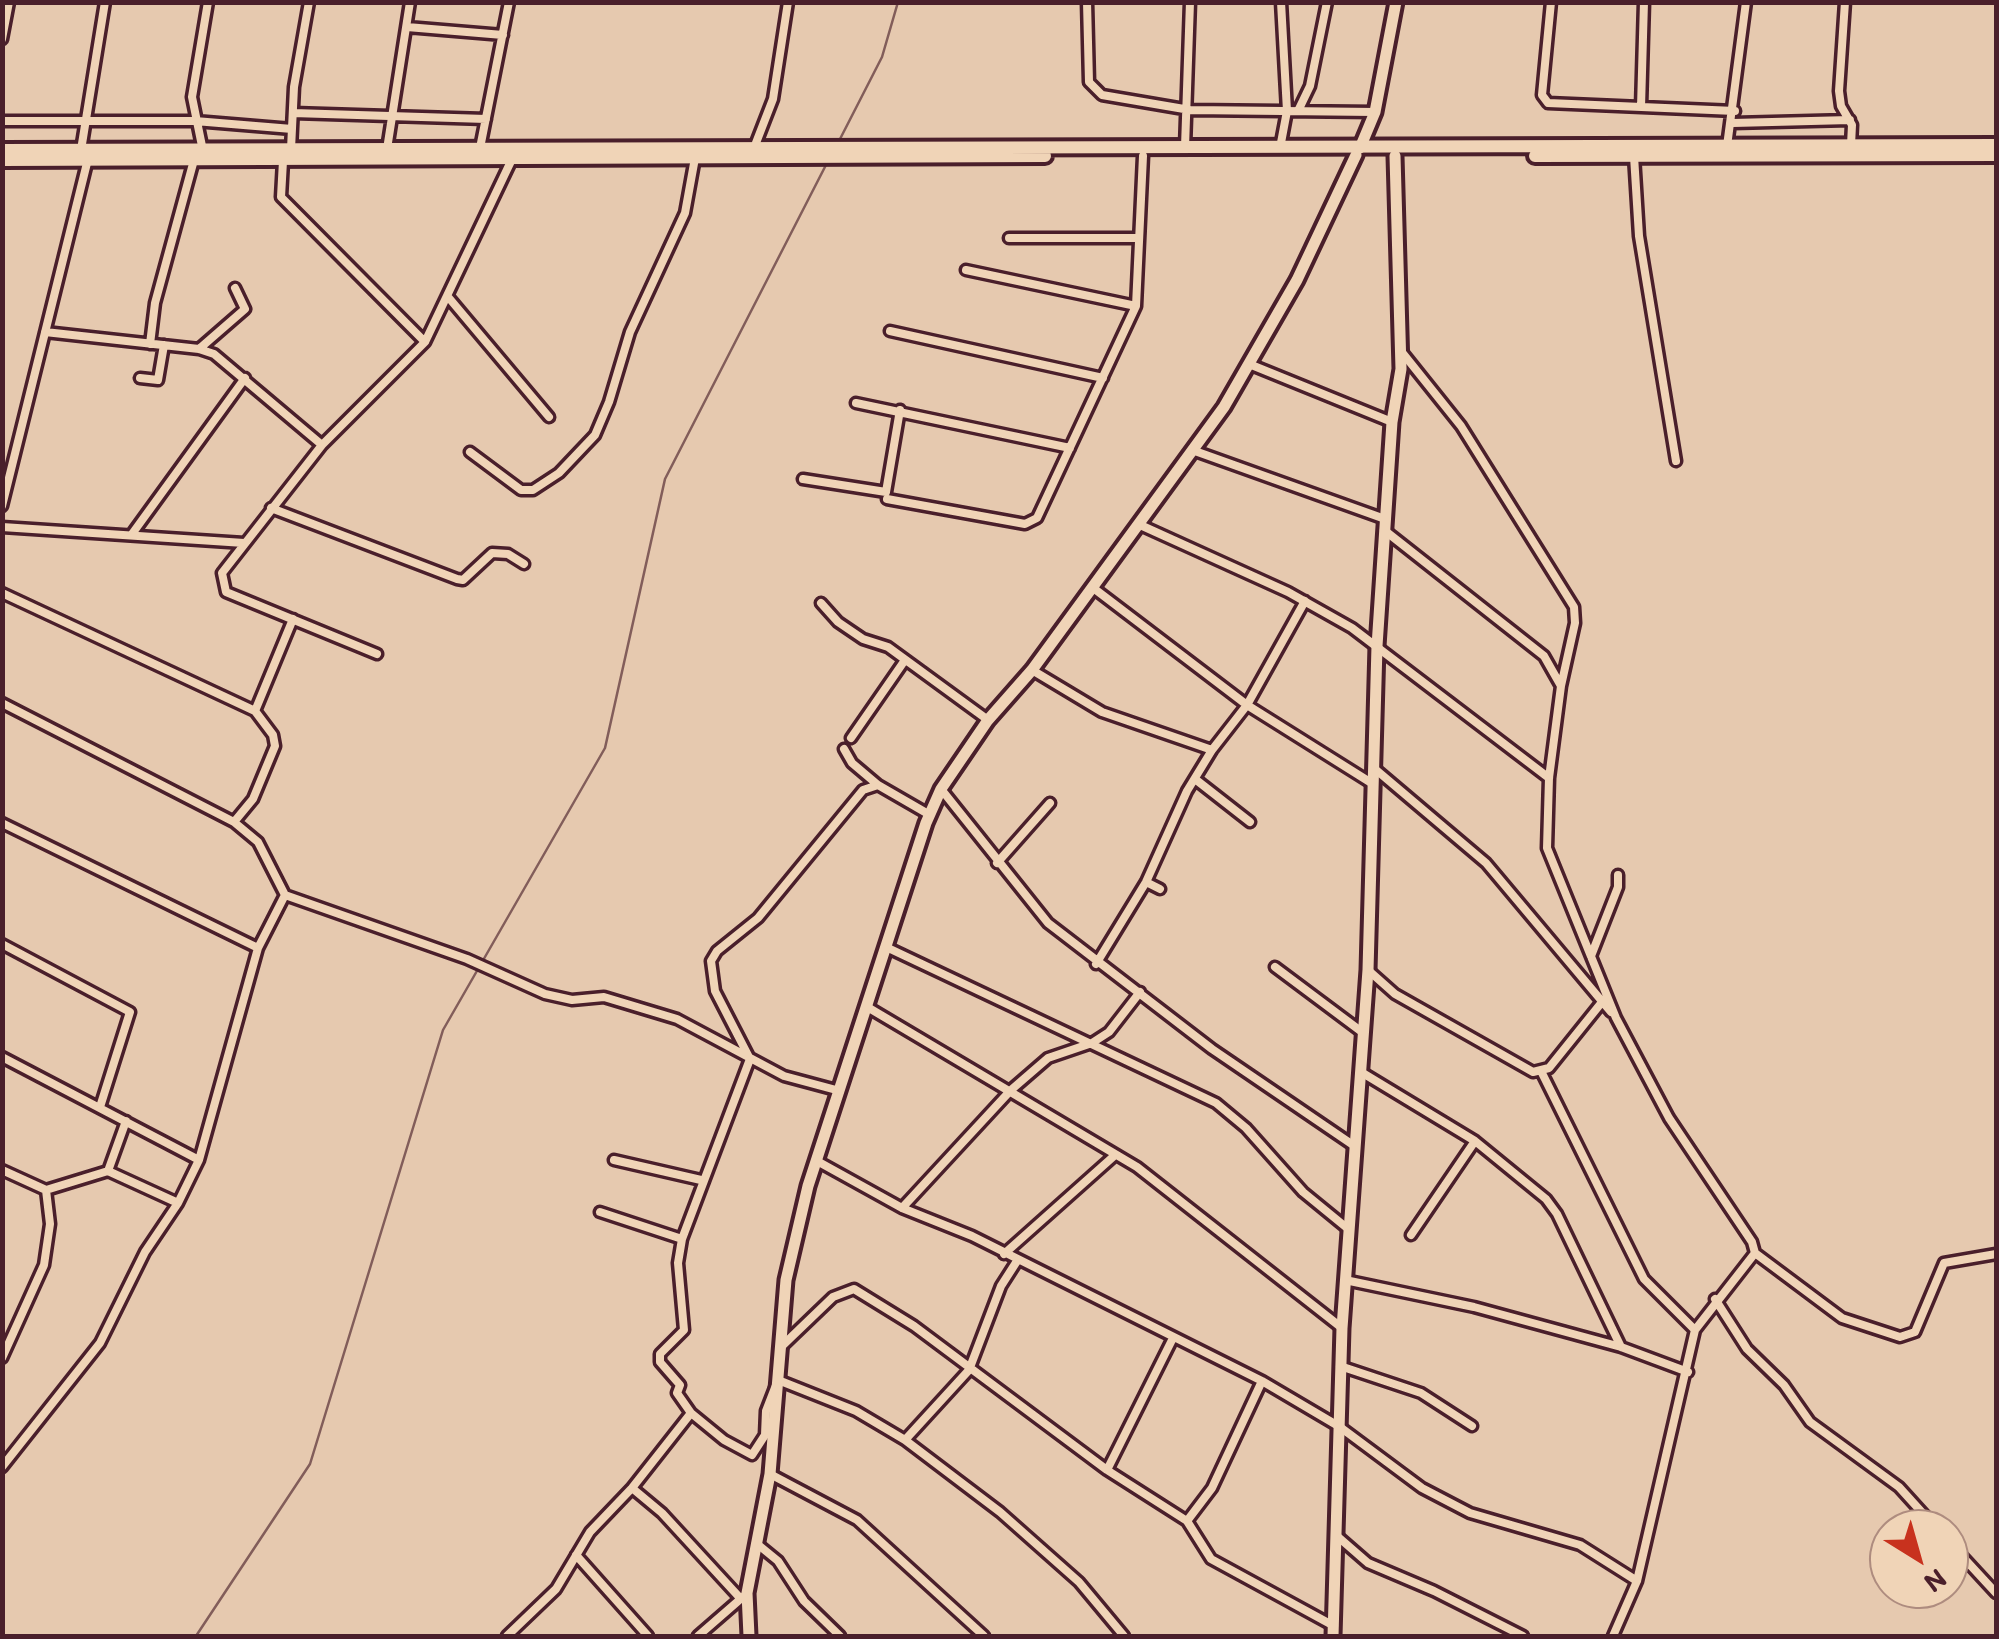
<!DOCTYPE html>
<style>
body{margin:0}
#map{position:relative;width:1999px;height:1639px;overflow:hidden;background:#e6c9af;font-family:Itim,sans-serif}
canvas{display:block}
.frame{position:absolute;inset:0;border:5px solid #4a1f2b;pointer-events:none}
.north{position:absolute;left:1869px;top:1509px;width:100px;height:100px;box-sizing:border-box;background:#f0d4b7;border:2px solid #ae8c7f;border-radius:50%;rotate:143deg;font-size:28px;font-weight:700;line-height:40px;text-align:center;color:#4a1f2b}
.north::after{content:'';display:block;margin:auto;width:35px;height:45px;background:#c8321e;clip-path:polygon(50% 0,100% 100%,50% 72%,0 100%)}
</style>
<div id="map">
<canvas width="1999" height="1639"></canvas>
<div class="frame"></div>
<div class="north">N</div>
</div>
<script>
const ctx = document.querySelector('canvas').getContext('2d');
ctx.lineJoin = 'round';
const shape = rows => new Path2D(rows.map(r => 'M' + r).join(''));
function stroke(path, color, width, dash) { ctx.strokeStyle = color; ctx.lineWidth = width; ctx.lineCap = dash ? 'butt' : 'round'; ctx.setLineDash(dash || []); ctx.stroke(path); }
const stream = shape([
 [839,141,882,57,898,2],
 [196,1636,310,1464,443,1030,605,748,665,479,828,161]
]);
const street = shape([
 [1087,2,1089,82,1102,95,1190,110,1375,112],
 [1551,2,1542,95,1548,103,1735,111],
 [1845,2,1839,91,1841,106,1852,125,1851,145],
 [407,27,503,35],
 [2,39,9,2],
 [1641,107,1644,2],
 [1298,111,1310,86,1327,2],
 [293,113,486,119],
 [2,121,195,121,292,129],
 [1733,123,1850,120],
 [202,146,192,97,208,2],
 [1727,146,1746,2],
 [1185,147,1190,2],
 [480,148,509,2],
 [754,148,773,99,788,2],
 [1280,148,1287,111,1281,2],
 [291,149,294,87,309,2],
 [387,149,410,2],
 [81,150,105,2],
 [1634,156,1639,236,1676,461],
 [283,161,281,197,425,342],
 [1009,238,1139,238],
 [966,270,1136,306],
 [449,298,549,417],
 [890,331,1103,378],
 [45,332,199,349,214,354,322,445],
 [150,344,155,303,194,160],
 [199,349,245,309,235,288],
 [1401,351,1461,426,1574,607,1575,623,1561,686],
 [1249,364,1392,422],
 [140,378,158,380,164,345],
 [856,403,1070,448],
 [1192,450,1385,519],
 [470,452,521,490,533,490,559,473,595,435,609,402,630,332,685,213,695,158],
 [803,479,886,492,900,410],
 [887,499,1025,524,1037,518,1136,306,1143,156],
 [2,506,88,159],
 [271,508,457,579,463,580,492,553,508,554,524,564],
 [1138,524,1288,592,1352,628,1549,778],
 [2,527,244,543],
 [1384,530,1544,656,1561,686,1549,778,1547,848,1616,1018,1669,1118,1752,1242,1755,1253,1695,1330,1637,1581,1613,1636],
 [132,534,245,378],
 [1092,587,1247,705,1373,784],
 [2,593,255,711,273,735,275,746,253,799,234,822],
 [821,603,838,622,863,639,888,647,988,720],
 [377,654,226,592,222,573,322,445,425,342,513,157],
 [1032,670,1102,712,1212,750],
 [2,703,234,822,258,842,285,895,467,959,545,994,572,1000,604,997,677,1019,784,1076,840,1091],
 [255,711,293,619],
 [851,738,905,660],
 [844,749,852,763,878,785,930,815],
 [1375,769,1486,863,1611,1012],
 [1195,779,1250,822],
 [878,785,863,790,758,918,717,951,711,961,715,991,750,1059,682,1239,678,1263,684,1330,660,1354,660,1362,680,1385,677,1393,691,1413,724,1440,752,1455,765,1435,766,1411,778,1380,856,1411,905,1440,1000,1512,1079,1582,1124,1636],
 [941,789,1048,923,1212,1049,1353,1145],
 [2,823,258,948],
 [997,863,1050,803],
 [1146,882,1160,889],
 [2,944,130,1012,100,1107],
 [886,947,1216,1103,1246,1128,1303,1192,1347,1228],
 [1591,956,1618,887,1618,875],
 [1096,964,1146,882,1187,791,1212,750,1247,705,1305,601],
 [1275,967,1362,1032],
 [1368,970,1395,994,1533,1072,1549,1068,1602,1002],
 [869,1008,1137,1167,1342,1328],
 [2,1057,199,1160],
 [1361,1072,1475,1141,1546,1199,1557,1214,1621,1347],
 [1542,1073,1644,1279,1695,1330],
 [614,1160,701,1180],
 [817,1161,902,1208,972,1236,1262,1381,1340,1427,1422,1488,1470,1513,1580,1545,1637,1581],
 [2,1170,46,1190,108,1171,126,1121],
 [108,1171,178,1203],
 [902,1208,1011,1090,1048,1058,1092,1043,1109,1032,1140,992],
 [600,1212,682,1239],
 [1411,1235,1475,1141],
 [1755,1253,1842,1318,1900,1337,1915,1332,1944,1263,1996,1254],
 [1004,1254,1114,1156],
 [1345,1280,1474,1307,1621,1347,1688,1372],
 [1715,1299,1747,1349,1784,1385,1810,1422,1899,1487,1937,1529],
 [782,1346,833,1297,854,1289,914,1326,1107,1470,1187,1521,1211,1559,1334,1626],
 [2,1358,44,1265,50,1224,46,1190],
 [1340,1366,1421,1393,1472,1426],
 [905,1440,969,1370,1001,1286,1017,1261],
 [2,1467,100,1343,145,1252,178,1203,199,1160,258,948,285,895],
 [1107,1470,1173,1338],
 [770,1474,857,1520,984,1636],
 [632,1488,662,1513,741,1599],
 [1187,1521,1212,1488,1262,1381],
 [1337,1536,1368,1563,1434,1591,1523,1636],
 [1949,1542,1996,1593],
 [756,1543,778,1561,804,1601,840,1636],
 [576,1555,648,1636],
 [507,1636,556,1589,590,1532,632,1488,691,1413],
 [698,1636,744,1596]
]);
const secondary = shape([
 [1360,148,1375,112,1396,2],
 [749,1636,747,1593,770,1474,786,1280,808,1186,926,823,941,789,988,720,1032,670,1224,407,1297,280,1356,155],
 [1333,1636,1342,1328,1368,970,1377,646,1392,422,1401,369,1395,156]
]);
const primary = shape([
 [2,150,1996,145],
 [1535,156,1996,155],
 [2,160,1045,156]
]);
stroke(stream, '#825d5a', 2.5);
stroke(street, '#4a1f2b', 15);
stroke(secondary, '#4a1f2b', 19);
stroke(primary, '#4a1f2b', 20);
stroke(street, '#f0d4b7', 8);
stroke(secondary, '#f0d4b7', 11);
stroke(primary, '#f0d4b7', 12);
</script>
